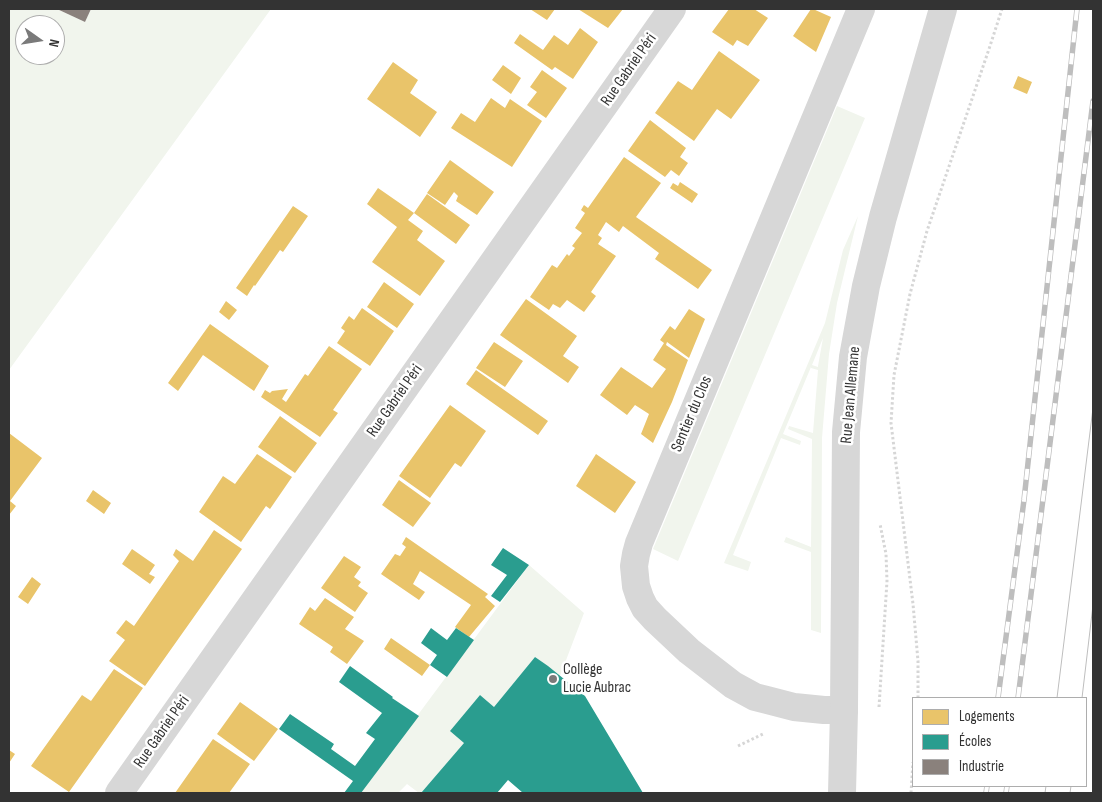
<!DOCTYPE html>
<meta charset="utf-8">
<style>
body{margin:0}
#map{position:relative;width:1102px;height:802px;overflow:hidden;background:#fff;font-family:"Sofia Sans Condensed",sans-serif}
canvas{display:block}
.frame{position:absolute;inset:0;border:10px solid #333;pointer-events:none}
.legend{position:absolute;left:912px;top:697px;width:175px;height:90px;box-sizing:border-box;background:#fff;border:1px solid #adadad;margin:0;padding:6px 9px;list-style:none;font-size:15px;color:#333}
.legend li{display:flex;align-items:center;gap:10px;height:25px}
.legend b{width:25px;border:1px solid #adadad}
.north{position:absolute;left:15px;top:15px;width:50px;height:50px;box-sizing:border-box;background:#fff;border:1px solid #adadad;border-radius:50%;rotate:103deg;font-size:14px;font-weight:700;line-height:20px;text-align:center;color:#333}
.north::after{content:'';display:block;margin:auto;width:18px;height:22px;background:#7a7a7a;clip-path:polygon(50% 0,100% 100%,50% 72%,0 100%)}
</style>
<div id="map">
<canvas width="1102" height="802"></canvas>
<div class="frame"></div>
<ul class="legend">
<li><b style="height:14px;background:#e9c46a"></b>Logements</li>
<li><b style="height:14px;background:#2a9d8f"></b>Écoles</li>
<li><b style="height:14px;background:#8a817c"></b>Industrie</li>
</ul>
<div class="north">N</div>
</div>
<script>
const ctx = document.querySelector('canvas').getContext('2d');
ctx.lineJoin = 'round';
function fill(path, color) { ctx.fillStyle = color; ctx.fill(path, 'evenodd'); }
const shape = rows => new Path2D(rows.map(r => 'M' + r).join(''));
function stroke(path, color, width, dash) { ctx.strokeStyle = color; ctx.lineWidth = width; ctx.lineCap = dash ? 'butt' : 'round'; ctx.setLineDash(dash || []); ctx.stroke(path); }
function write(font, color, halo, rows, align = 'center') {
  ctx.font = font + ' "Sofia Sans Condensed",sans-serif'; ctx.lineWidth = 5; ctx.setLineDash([]); ctx.textBaseline = 'middle'; ctx.strokeStyle = halo; ctx.fillStyle = color; for (const [text, x, y, turn = 0] of rows) {
    ctx.save(); ctx.translate(x, y); ctx.rotate((+turn || 0) * Math.PI / 180); ctx.textAlign = isNaN(turn) ? turn : align; if (halo) ctx.strokeText(text, 0, 0); ctx.fillText(text, 0, 0); ctx.restore();
  }
}
const green = shape([
 [9,9,57,9,85,22,91,9,271,9,9,370],
 [25,25,55,25,55,55,25,55],
 [837,106,865,118,678,561,653,549],
 [858,216,837,303,829,354,822,438,821,633,811,630,811,552,784,542,786,537,811,547,812,439,788,429,789,426,813,433,818,370,811,368,811,367,783,434,801,441,800,445,781,438,733,555,751,562,748,571,724,563,825,323,843,250],
 [823,338,818,366,818,367,812,365],
 [529,565,584,613,560,676,535,657,494,707,480,695,451,730,464,743,421,793,419,793,407,784,398,793,360,793]
]);
const homes = shape([
 [530,9,555,9,547,20],
 [578,9,623,9,608,28],
 [729,9,754,9,768,18,748,46,737,40,733,46,712,32],
 [811,9,813,9,831,17,816,52,793,36],
 [580,28,598,42,573,79,555,67,552,70,514,43,520,34,543,50,554,35,568,45],
 [719,51,760,80,731,119,717,109,694,141,655,113,678,81,692,90],
 [393,62,418,80,410,93,437,112,420,137,367,99],
 [503,65,521,78,511,94,492,80],
 [542,70,567,88,546,118,527,105,537,92,530,87],
 [1018,76,1032,82,1027,94,1013,88],
 [491,98,505,108,510,99,542,121,512,167,451,128,461,113,475,122],
 [650,120,686,148,680,157,688,163,679,176,671,170,665,177,628,151],
 [624,157,661,183,636,217,712,270,698,289,655,259,659,253,623,226,619,232,606,222,598,235,602,238,598,244,616,256,591,292,596,296,584,312,567,300,560,308,553,304,549,310,530,297,552,265,557,268,567,254,569,256,575,248,572,246,582,233,575,228,585,213,581,210,584,205,588,208],
 [450,160,494,192,477,215,456,201,458,196,454,192,445,205,427,193],
 [680,182,698,194,692,203,670,188,673,183,678,186],
 [378,188,414,213,427,194,470,225,456,244,414,213,408,220,423,231,417,240,445,261,420,296,372,262,397,227,367,204],
 [293,206,308,216,283,252,280,250,255,286,254,285,247,296,236,288],
 [384,282,414,304,397,328,367,307],
 [526,299,577,336,563,356,579,367,568,383,500,335],
 [226,301,237,310,229,320,219,312],
 [362,308,394,331,370,366,337,343,345,331,341,328,349,316,354,320],
 [689,309,705,319,689,358,667,342,666,345,688,360,672,402,653,443,641,434,649,414,635,405,627,415,600,395,621,367,652,388,666,369,653,360,664,343,660,340,670,326,675,330],
 [210,324,269,366,254,391,203,355,178,391,168,383],
 [494,342,523,361,505,387,476,368],
 [329,346,362,369,333,410,338,413,320,437,261,397,265,390,270,393,272,391,288,389,282,399,286,402,305,374,308,376],
 [476,370,548,421,538,435,466,384],
 [450,405,486,431,461,467,455,463,430,498,399,476],
 [280,416,317,443,295,473,258,447],
 [9,433,42,458,10,501,16,506,9,515],
 [257,454,292,477,270,509,266,506,241,542,199,512,223,476,235,484],
 [596,454,636,482,615,513,576,486],
 [399,480,431,503,413,527,382,505],
 [93,490,111,503,104,514,86,501],
 [214,530,242,549,145,686,109,661,125,640,116,633,126,620,134,626,179,561,173,555,176,549,193,561],
 [406,537,488,594,485,597,495,606,469,637,455,627,471,605,420,571,413,584,425,592,419,600,381,574,395,554,400,556,406,547,402,544],
 [132,549,155,565,149,574,155,577,150,584,122,564],
 [344,556,361,567,354,577,361,582,358,586,368,593,355,612,321,588],
 [32,577,41,584,28,604,18,597],
 [325,598,354,617,345,629,364,641,347,664,330,652,333,647,299,624,310,607,315,611],
 [391,638,430,665,422,676,384,649],
 [114,669,143,688,69,792,31,766,82,695,91,701],
 [240,702,278,729,254,761,217,734],
 [213,739,250,764,229,793,175,793],
 [9,750,15,754,9,763]
]);
const schools = shape([
 [503,548,529,565,500,602,491,596,507,575,491,565],
 [431,628,447,640,456,628,474,640,447,677,430,665,437,655,421,643],
 [535,657,548,666,585,696,643,793,523,793,508,780,497,793,421,793,464,743,450,731,480,695,494,707],
 [350,666,393,697,392,698,419,716,361,793,344,793,353,781,279,729,290,714,334,744,331,749,355,766,375,739,366,733,382,713,339,682]
]);
const industry = shape([
 [57,9,91,9,85,22]
]);
const path = shape([
 [918,698,918,661,913,604,891,423,894,375,910,294,927,231,989,49,1002,9],
 [879,707,887,581,886,554,880,524],
 [738,746,763,734],
 [911,793,913,762]
]);
const minor = shape([
 [844,710,824,710,794,707,767,700,755,697,733,685,689,651,655,619,645,608,640,598,636,586,634,566,636,554,639,543,861,9],
 [119,793,672,9]
]);
const tertiary = shape([
 [842,793,844,710,846,432,853,357,866,286,883,217,943,9]
]);
const tram = shape([
 [1057,698,1093,408],
 [1082,698,1093,605],
 [1045,793,1046,786],
 [1070,793,1071,786]
]);
const rail = shape([
 [998,698,1024,500,1077,9],
 [1018,698,1093,101],
 [986,793,987,786],
 [1006,793,1007,786]
]);
const markers = [
 [553,679,5,"#7a7a7a"]
];
const streetNames = [
 ["Rue Gabriel Péri",629,70,-55],
 ["Rue Jean Allemane",851,395,-85],
 ["Rue Gabriel Péri",395,401,-55],
 ["Sentier du Clos",692,414,-67],
 ["Rue Gabriel Péri",162,732,-55]
];
const poiNames = [
 ["Collège",563,670],
 ["Lucie Aubrac",563,688]
];
fill(green, '#f1f5ed');
fill(homes, '#e9c46a');
fill(schools, '#2a9d8f');
fill(industry, '#8a817c');
stroke(path, '#d6d6d6', 3, [2.5, 2.5]);
stroke(minor, '#d7d7d7', 28);
stroke(tertiary, '#d7d7d7', 28);
stroke(tram, '#bebebe', 1);
stroke(rail, '#bebebe', 5.5);
stroke(rail, '#fff', 4, [11]);
for (const [x, y, r, color] of markers) { const dot = new Path2D(); dot.arc(x, y, r, 0, 2 * Math.PI); ctx.fillStyle = color; ctx.fill(dot); stroke(dot, '#fff', 2); }
write('16px', '#333', '#fff', streetNames);
write('16px', '#333', '#fff', poiNames, 'left');
</script>
